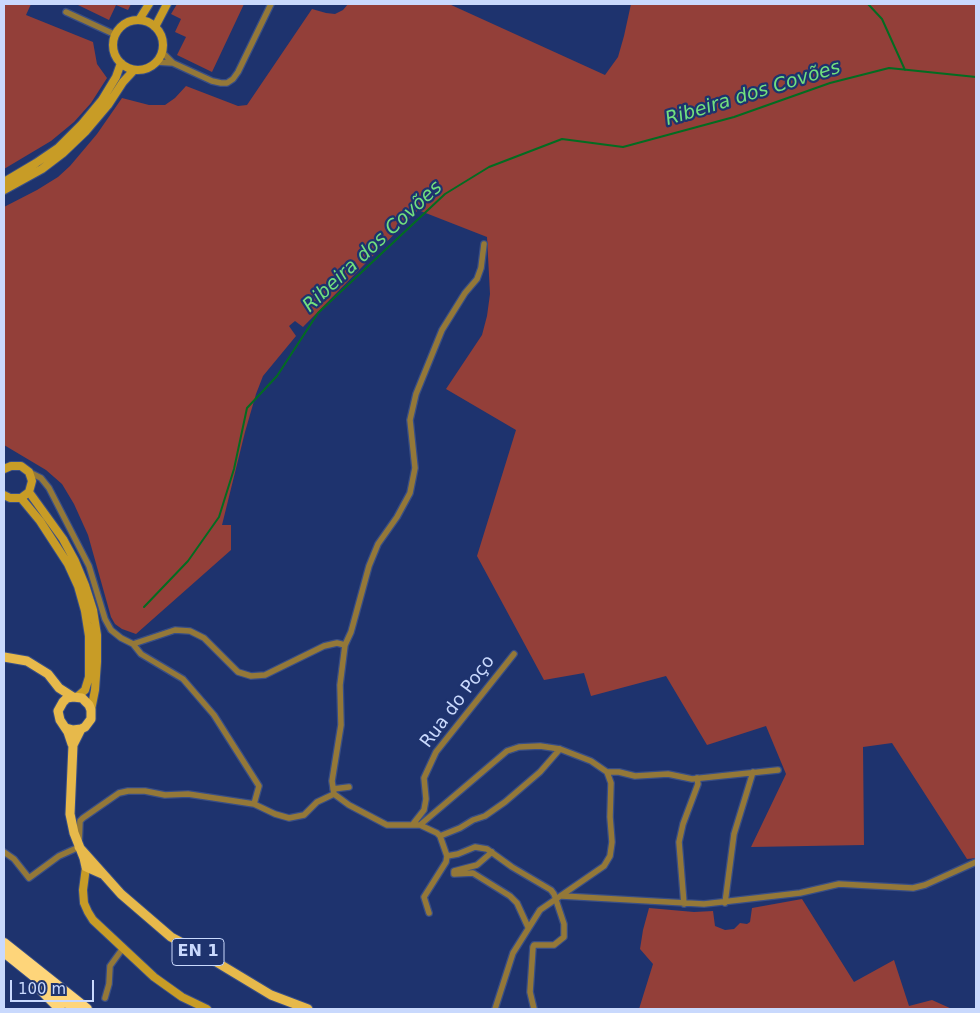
<!DOCTYPE html>
<meta charset="utf-8">
<style>
body{margin:0}
#map{position:relative;width:980px;height:1013px;overflow:hidden;background:#1e336e;font-family:"DejaVu Sans",sans-serif}
canvas{display:block}
.frame{position:absolute;inset:0;border:5px solid #c9d9fd;pointer-events:none}
.scale{position:absolute;left:10px;top:980px;width:84px;height:22px;box-sizing:border-box;border:2px solid #c9d9fd;border-top:0;padding-left:6px;font-size:15px;line-height:18px;white-space:nowrap;color:#c9d9fd;-webkit-text-stroke:4px #1e336e;paint-order:stroke}
</style>
<div id="map">
<canvas width="980" height="1013"></canvas>
<div class="frame"></div>
<div class="scale">100 m</div>
</div>
<script>
const ctx = document.querySelector('canvas').getContext('2d');
ctx.lineJoin = 'round';
function fill(path, color) { ctx.fillStyle = color; ctx.fill(path, 'evenodd'); }
const shape = rows => new Path2D(rows.map(r => 'M' + r).join(''));
function stroke(path, color, width, dash) { ctx.strokeStyle = color; ctx.lineWidth = width; ctx.lineCap = dash ? 'butt' : 'round'; ctx.setLineDash(dash || []); ctx.stroke(path); }
function write(font, color, halo, rows, align = 'center') {
  ctx.font = font + ' "DejaVu Sans",sans-serif'; ctx.lineWidth = 4.5; ctx.setLineDash([]); ctx.textBaseline = 'middle'; ctx.strokeStyle = halo; ctx.fillStyle = color; for (const [text, x, y, turn = 0] of rows) {
    ctx.save(); ctx.translate(x, y); ctx.rotate((+turn || 0) * Math.PI / 180); ctx.textAlign = isNaN(turn) ? turn : align; if (halo) ctx.strokeText(text, 0, 0); ctx.fillText(text, 0, 0); ctx.restore();
  }
}
const green = shape([
 [4,4,31,4,26,15,93,42,97,64,107,78,91,103,74,122,51,141,4,169],
 [79,4,131,4,128,10,116,5,109,20,78,5],
 [177,4,244,4,212,72,177,55,186,37,175,32,181,19,171,14],
 [348,4,449,4,605,75,618,57,624,36,631,4,976,4,976,858,967,859,892,743,863,747,864,845,751,847,786,774,766,726,707,745,666,676,591,696,584,673,544,680,477,556,516,430,446,389,482,335,487,316,490,294,487,237,418,210,303,327,295,321,289,326,296,336,263,376,256,394,245,432,222,525,231,525,231,550,136,634,122,629,115,624,111,617,88,535,74,504,62,484,46,470,4,445,4,207,37,190,58,177,70,166,97,134,122,98,149,105,165,105,175,98,186,86,238,106,247,105,312,9,326,13,335,14,343,10],
 [802,899,854,982,894,960,909,1006,932,1000,952,1009,639,1009,653,964,640,949,643,930,649,908,694,912,713,911,715,926,725,930,734,929,740,923,747,924,750,922,752,908]
]);
const stream = shape([
 [868,4,882,19,905,70],
 [144,607,188,561,219,517,234,469,247,408,277,376,318,313,445,194,489,167,562,139,623,147,734,117,830,83,889,68,976,77]
]);
const street = shape([
 [66,12,116,35],
 [162,52,173,63,212,81,221,83,227,83,233,79,238,72,271,4],
 [157,62,173,63],
 [29,472,41,478,49,488,89,566,105,619,111,630,121,638,133,644,175,630,190,631,204,638,238,672,251,676,265,675,324,646,337,643,345,645],
 [133,644,141,654,183,679,214,715,259,786,254,804],
 [607,772,619,772,635,776,668,774,692,779,778,770],
 [333,789,349,787],
 [334,794,332,781,341,725,340,685,345,645,351,632,369,566,378,544,397,517,410,493,415,468,410,420,416,394,442,330,465,293,477,279,481,268,484,244],
 [334,794,349,805,387,825,420,825,437,833,440,836,447,856],
 [413,824,424,810,426,799,424,778,436,752,514,654],
 [420,825,507,751,519,747,540,746,560,749,591,761,607,772,611,783,610,817,612,842,610,856,604,866,540,910,513,953,495,1009],
 [440,836,460,828,473,820,485,816,505,802,540,772,560,749],
 [4,852,14,859,29,878,59,856,79,847,80,821,83,818,119,793,128,791,145,791,165,795,188,794,254,804,275,814,289,818,304,815,317,802,334,794],
 [492,852,477,865,454,871,454,874,473,873,510,896,517,903,528,927],
 [447,856,458,854,475,847,487,849,512,867,551,890,554,894,564,924,564,937,554,945,534,945,533,947,530,992,534,1009],
 [562,896,704,904,800,893,839,884,913,888,925,885,976,862],
 [725,903,734,834,753,772],
 [684,904,679,842,683,824,698,784,697,778],
 [429,913,424,897,446,862,447,856],
 [105,998,109,984,110,966,123,948]
]);
const secondary = shape([
 [139,20,149,4],
 '113 45a25 25 0 1 1 50 0a25 25 0 1 1-50 0Z',
 [155,27,167,4],
 [4,182,36,163,58,148,82,124,102,100,116,77,121,63],
 [4,190,42,169,63,153,86,131,108,105,123,82,134,70],
 [4,469,11,466,21,466,29,472,32,481,29,492,21,498,10,498,4,495],
 [29,492,63,539,75,561,85,585,93,610,97,635,97,662,95,690,91,710],
 [21,498,40,521,68,564,78,586,85,611,89,636,89,677,85,690,77,697],
 [91,864,86,867,83,890,84,903,88,912,93,920,154,977,182,997,207,1009]
]);
const primary = shape([
 [4,657,27,661,48,674,59,688,73,697],
 [66,728,73,730,81,729,85,727,91,719,91,710,89,705,82,698,73,697,67,698,63,702,58,711,60,720,68,732,72,744],
 [81,729,73,745,70,814,74,833,84,858,86,867,102,874],
 [79,847,121,894,171,937,203,954,271,995,308,1009]
]);
const highway = shape([
 [4,943,87,1009],
 [4,952,75,1009],
 [36,985,60,1009]
]);
const shields = [
 [198,952,52]
];
const shieldNames = [
 ["EN 1",198,952]
];
const streetNames = [
 ["Rua do Poço",458,702,-53]
];
const waterNames = [
 ["Ribeira dos Covões",753,94,-17],
 ["Ribeira dos Covões",373,247,-43]
];
fill(green, '#933f39');
stroke(stream, '#036c21', 2);
stroke(street, '#394e85', 8);
stroke(secondary, '#394e85', 10);
stroke(primary, '#394e85', 11);
stroke(highway, '#394e85', 12);
stroke(street, '#947838', 5.5);
stroke(secondary, '#c89c26', 8);
stroke(primary, '#e7b94b', 9);
stroke(highway, '#fed57a', 10);
for (const [x, y, w] of shields) { const box = new Path2D(); box.roundRect(x - w / 2, y - 13.5, w, 27, 4); ctx.fillStyle = '#1e336e'; ctx.fill(box); stroke(box, '#c9d9fd', 1); }
write('bold 16px', '#c9d9fd', null, shieldNames);
write('18px', '#c9d9fd', '#1e336e', streetNames);
write('italic 19px', '#71e07e', '#1e336e', waterNames);
</script>
